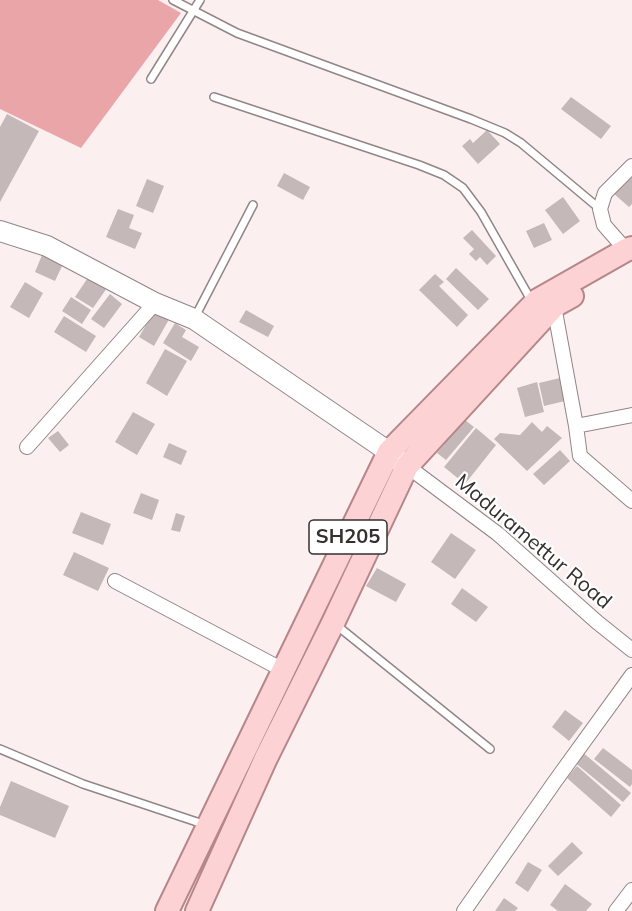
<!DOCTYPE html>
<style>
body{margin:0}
canvas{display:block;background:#fcefef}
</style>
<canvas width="632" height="911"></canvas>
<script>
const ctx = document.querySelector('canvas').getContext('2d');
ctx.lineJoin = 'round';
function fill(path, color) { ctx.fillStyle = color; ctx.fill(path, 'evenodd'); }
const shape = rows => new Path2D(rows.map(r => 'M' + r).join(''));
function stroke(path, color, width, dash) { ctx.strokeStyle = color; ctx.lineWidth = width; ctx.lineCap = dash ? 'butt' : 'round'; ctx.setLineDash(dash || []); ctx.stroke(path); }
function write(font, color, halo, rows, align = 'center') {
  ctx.font = font + ' Mulish,sans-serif'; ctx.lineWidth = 4.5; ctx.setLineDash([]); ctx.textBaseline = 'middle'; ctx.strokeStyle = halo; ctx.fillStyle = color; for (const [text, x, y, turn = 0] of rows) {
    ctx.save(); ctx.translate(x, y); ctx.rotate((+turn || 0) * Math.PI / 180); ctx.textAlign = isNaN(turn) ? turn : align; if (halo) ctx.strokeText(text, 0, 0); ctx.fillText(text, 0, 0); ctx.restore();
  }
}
const forest = shape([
 [0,0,158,0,181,13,81,148,0,109]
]);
const building = shape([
 [571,97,611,126,601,139,561,109],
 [7,114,39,131,0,202,0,127],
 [487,130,500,144,478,164,462,146,470,139,473,143],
 [632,171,632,204,629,207,613,193],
 [284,173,310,187,303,200,277,186],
 [147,179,164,186,153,213,136,206],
 [563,197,580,221,563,234,545,210],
 [118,209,134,215,129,228,142,233,135,249,106,237],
 [544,223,552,240,534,248,526,231],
 [472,230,496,256,487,265,480,257,476,261,469,254,474,249,463,238],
 [42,255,63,264,55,281,35,272],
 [456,268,489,299,478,310,446,279],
 [435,274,444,282,439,286,468,315,457,327,419,290],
 [89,276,107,288,93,308,75,297],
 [25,282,43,293,29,318,10,307],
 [110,294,122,304,104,328,91,319],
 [71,297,91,310,82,324,62,311],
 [157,306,172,314,154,346,139,337],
 [246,310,274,326,268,337,239,322],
 [64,316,96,336,86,352,54,332],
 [175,323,186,330,182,337,199,347,191,361,163,343],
 [165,349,187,361,167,396,146,383],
 [560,378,565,401,544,406,539,383],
 [537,382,544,412,525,417,517,388],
 [133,412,155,424,137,455,115,442],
 [465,420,474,427,446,460,437,453],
 [532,422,542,432,547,426,562,438,527,471,494,439,500,433,520,435],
 [476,428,496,445,465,484,444,467],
 [58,431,69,445,60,452,48,438],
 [169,443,187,451,181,465,163,457],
 [560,450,570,461,544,485,533,474],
 [141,493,159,500,152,520,133,513],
 [81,512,111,524,103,545,72,533],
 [176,513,185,516,180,532,171,530],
 [451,533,476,550,455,579,431,562],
 [74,552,109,568,98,591,63,575],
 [377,568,406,584,396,602,366,586],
 [462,588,488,607,476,622,451,604],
 [565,710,583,723,569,741,552,727],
 [603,748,632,770,632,784,630,787,594,759],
 [581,751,631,793,623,802,573,761],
 [577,766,621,805,611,817,567,778],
 [11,781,69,806,55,838,0,815,0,807],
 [572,842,583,853,558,876,548,866],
 [528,862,542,870,528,892,515,883],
 [565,884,592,904,586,911,558,911,550,905],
 [504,898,518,908,515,911,495,911]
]);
const service = shape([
 [173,0,237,33,471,119,505,133,521,143,600,209],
 [151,79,200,0],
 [214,97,419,165,444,175,463,188,481,212,531,300],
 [195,317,253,205],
 [335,624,490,749],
 [0,749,83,784,206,825]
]);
const minor = shape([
 [626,250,604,225,600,209,605,193,632,166],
 [549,304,554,306,576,426],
 [632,415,576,426,580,456,632,501],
 [27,447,155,303],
 [407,466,498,534,597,622,632,650],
 [115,581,283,670],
 [464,911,556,780,632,675],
 [616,911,632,890]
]);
const secondary = shape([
 [0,231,47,246,155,303,194,319,389,452,401,462]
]);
const primary = shape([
 [167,911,389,452,538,300,626,250,632,248],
 [197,911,266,758,333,623,407,466,554,306,572,296]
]);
const shields = [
 [348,537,78]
];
const shieldNames = [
 ["SH205",348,537]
];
const streetNames = [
 ["Maduramettur Road",533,542,40]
];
fill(forest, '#eaa5a8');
fill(building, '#c4b8b8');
stroke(service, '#918585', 10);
stroke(minor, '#918585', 16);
stroke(secondary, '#918585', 22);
stroke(primary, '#b68688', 26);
stroke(service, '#fff', 7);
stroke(minor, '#fff', 14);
stroke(secondary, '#fff', 20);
stroke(primary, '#fdd2d4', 22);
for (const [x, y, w] of shields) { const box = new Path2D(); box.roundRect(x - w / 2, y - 17, w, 34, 4.5); ctx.fillStyle = '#fff'; ctx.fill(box); stroke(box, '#353030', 1.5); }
write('bold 20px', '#353030', null, shieldNames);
write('21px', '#353030', '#fff', streetNames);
</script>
